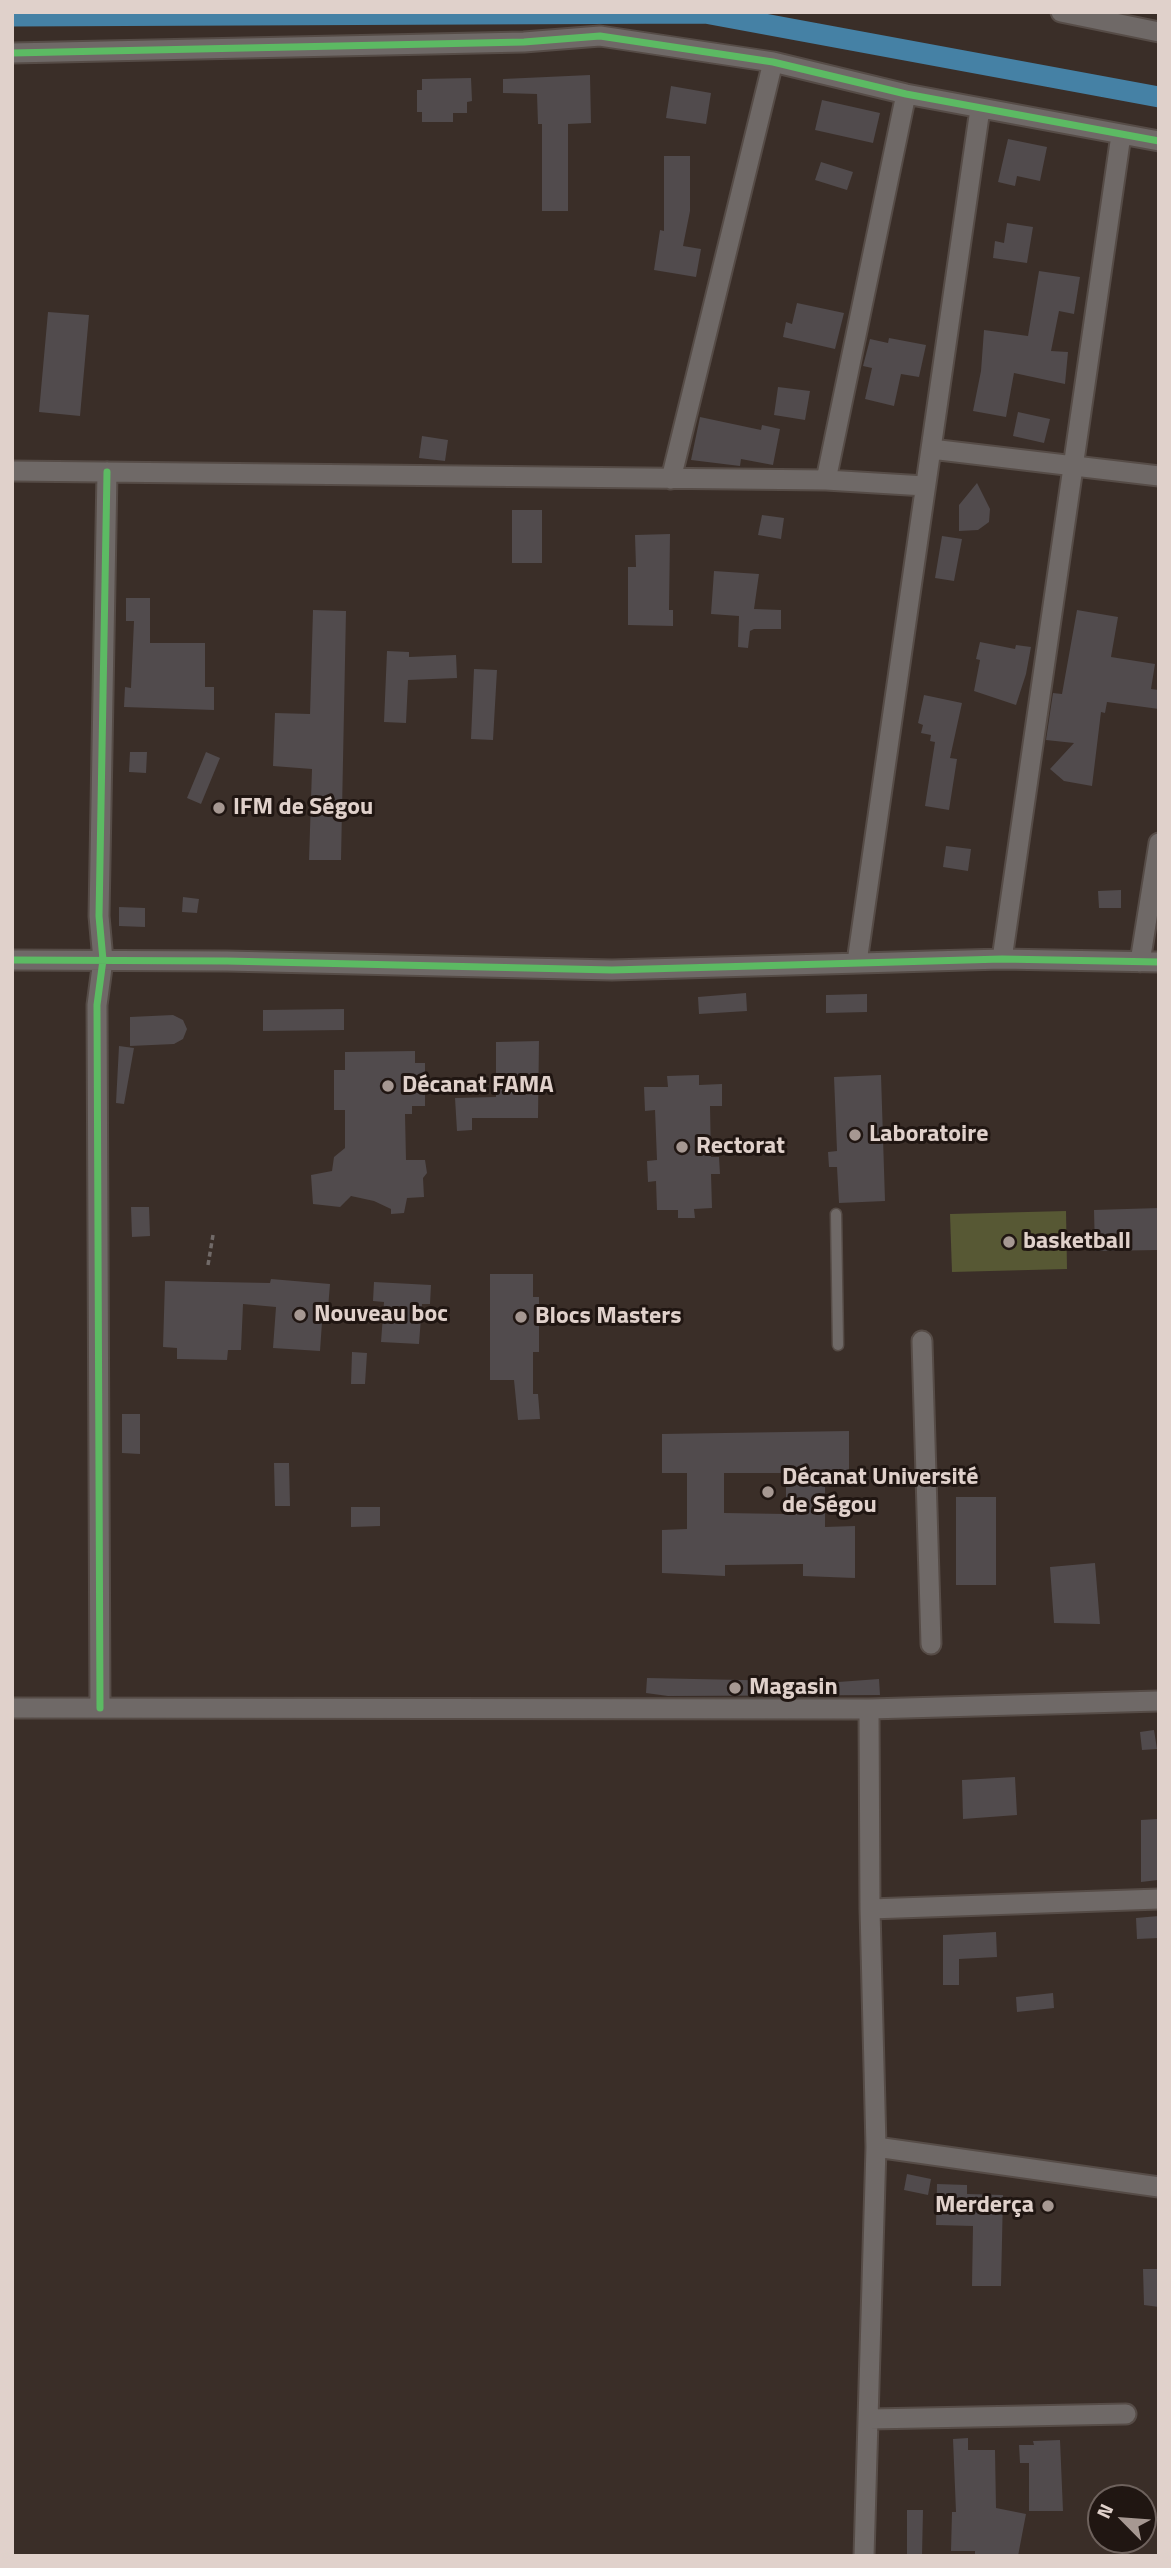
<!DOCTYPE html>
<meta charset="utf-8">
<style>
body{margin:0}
#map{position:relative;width:1171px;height:2568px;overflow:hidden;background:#3a2e28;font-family:"Titillium Web",sans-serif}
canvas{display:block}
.frame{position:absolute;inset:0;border:14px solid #e0d1cb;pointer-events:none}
.north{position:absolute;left:1087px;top:2484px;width:70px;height:70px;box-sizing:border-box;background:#201612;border:2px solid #6d615c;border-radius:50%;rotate:295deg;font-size:19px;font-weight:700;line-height:28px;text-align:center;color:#e0d1cb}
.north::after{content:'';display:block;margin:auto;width:24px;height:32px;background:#a69892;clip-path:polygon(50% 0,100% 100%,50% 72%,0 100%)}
</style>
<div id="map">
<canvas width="1171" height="2568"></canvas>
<div class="frame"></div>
<div class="north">N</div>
</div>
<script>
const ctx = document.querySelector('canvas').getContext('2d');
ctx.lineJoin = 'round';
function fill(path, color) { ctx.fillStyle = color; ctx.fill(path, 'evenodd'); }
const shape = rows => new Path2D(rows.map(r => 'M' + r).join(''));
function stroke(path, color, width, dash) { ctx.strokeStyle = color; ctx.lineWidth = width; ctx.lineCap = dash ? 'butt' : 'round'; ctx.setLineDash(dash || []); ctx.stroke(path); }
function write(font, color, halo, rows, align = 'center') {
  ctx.font = font + ' "Titillium Web",sans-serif'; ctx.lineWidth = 6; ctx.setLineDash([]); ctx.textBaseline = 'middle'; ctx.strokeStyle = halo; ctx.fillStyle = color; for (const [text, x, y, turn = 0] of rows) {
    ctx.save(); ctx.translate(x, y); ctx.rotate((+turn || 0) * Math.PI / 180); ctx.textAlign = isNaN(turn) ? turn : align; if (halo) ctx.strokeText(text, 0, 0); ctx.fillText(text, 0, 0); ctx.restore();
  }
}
const green = shape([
 [1066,1211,1067,1269,952,1272,950,1214]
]);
const canal = shape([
 [12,16,705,13,1159,97]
]);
const building = shape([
 [590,75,591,123,568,124,568,211,542,211,542,124,538,124,537,94,503,93,503,79],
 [471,78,472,101,467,102,467,113,453,113,453,122,422,122,422,112,417,112,417,90,422,90,422,79],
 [671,86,711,93,706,124,666,118],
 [822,100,880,113,873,143,815,130],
 [1008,139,1047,147,1040,181,1017,176,1015,186,998,182],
 [664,156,690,156,690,211,683,246,701,249,696,277,654,270,660,230,664,231],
 [821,162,853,172,847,190,815,180],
 [1007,223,1033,227,1027,263,993,258,995,241,1004,243],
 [1039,271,1080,277,1074,314,1059,311,1051,351,1068,352,1065,384,1014,373,1006,417,973,411,981,371,984,330,1028,336],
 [797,303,844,313,835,349,783,337,786,322,792,324],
 [48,312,89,315,80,416,39,412],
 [889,338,926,345,919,377,901,374,894,406,865,399,872,368,863,366,870,339,888,343],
 [778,387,810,391,805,420,774,415],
 [1018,412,1050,419,1044,443,1013,436],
 [700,417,761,430,762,425,780,429,773,465,741,459,740,466,691,460],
 [422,436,448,440,445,461,419,458],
 [977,483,990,509,989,522,978,530,959,531,959,505],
 [512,510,542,510,542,563,512,563],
 [762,515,784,518,781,539,758,535],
 [670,534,669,610,673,610,673,626,628,625,628,567,636,567,635,535],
 [942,536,962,539,954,581,935,578],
 [714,571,759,574,754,609,781,610,781,629,754,629,750,631,748,648,738,647,739,616,711,614],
 [126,598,150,598,150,643,205,643,205,687,214,687,214,710,124,707,125,687,131,688,134,621,126,621],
 [313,610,346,611,341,860,309,860,312,769,273,766,275,713,310,714],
 [1077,610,1118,617,1111,657,1155,664,1151,689,1159,690,1159,709,1107,702,1105,713,1101,712,1092,786,1064,781,1050,769,1074,743,1046,740,1053,693,1062,694],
 [980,642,1015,649,1016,645,1031,647,1026,674,1016,705,974,691,980,660,976,659],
 [387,651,409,652,409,657,456,655,457,678,408,680,406,723,384,722],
 [474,669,497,670,493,740,471,739],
 [924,695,962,703,950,758,957,759,949,810,925,806,935,742,930,741,931,735,921,733,923,725,918,723],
 [130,752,147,752,146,773,129,772],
 [206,752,220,758,201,804,187,798],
 [946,846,971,849,968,871,943,867],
 [1121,890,1121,908,1099,908,1098,891],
 [183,897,199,899,197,913,182,912],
 [119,907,145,908,145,927,119,926],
 [746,993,747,1011,699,1014,698,997],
 [867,994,867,1012,826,1013,826,995],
 [344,1009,344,1030,263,1031,263,1010],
 [173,1015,183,1020,187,1029,183,1039,174,1044,130,1046,130,1017],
 [539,1041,538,1118,472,1118,472,1130,457,1131,455,1098,496,1097,496,1042],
 [119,1046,134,1048,124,1104,116,1103],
 [415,1051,415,1063,425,1063,425,1106,412,1106,412,1114,405,1114,406,1160,425,1160,427,1173,423,1178,424,1197,407,1198,404,1213,391,1214,391,1209,374,1201,351,1196,340,1207,313,1204,311,1175,332,1171,334,1157,345,1148,345,1110,334,1110,334,1070,345,1070,345,1052],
 [699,1075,699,1085,722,1084,722,1106,710,1106,711,1157,719,1157,720,1174,711,1174,712,1208,694,1209,695,1218,678,1218,678,1210,657,1210,656,1181,648,1182,647,1161,657,1160,655,1110,645,1111,644,1087,668,1087,667,1076],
 [881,1075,885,1201,839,1203,837,1167,829,1167,828,1152,837,1151,834,1077],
 [131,1207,149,1207,150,1236,132,1237],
 [1159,1208,1159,1250,1095,1251,1094,1210],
 [490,1274,533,1274,533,1297,539,1297,539,1352,533,1352,533,1394,538,1394,540,1419,518,1420,514,1380,490,1380],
 [271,1279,330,1284,328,1309,323,1308,320,1351,273,1348,276,1307,243,1304,241,1350,228,1350,227,1360,177,1359,177,1348,163,1347,165,1281,270,1283],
 [374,1282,431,1285,430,1304,422,1304,419,1344,381,1342,384,1302,373,1301],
 [352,1352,367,1353,365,1384,351,1384],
 [122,1414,140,1414,140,1454,122,1453],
 [849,1431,849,1470,825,1471,825,1527,855,1526,855,1578,803,1576,803,1564,725,1565,725,1576,662,1573,662,1530,687,1529,687,1473,662,1473,662,1434],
 [724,1473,786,1473,786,1514,724,1513],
 [274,1463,289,1463,290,1506,275,1506],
 [956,1497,996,1497,996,1585,956,1585],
 [351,1507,380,1507,380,1526,351,1527],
 [1095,1563,1100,1624,1054,1623,1050,1567],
 [647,1678,838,1682,879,1679,880,1695,668,1696,646,1693],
 [1154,1730,1157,1749,1142,1750,1140,1732],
 [1015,1777,1017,1815,963,1819,962,1780],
 [1157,1819,1158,1880,1141,1882,1141,1820],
 [1159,1916,1159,1938,1137,1939,1136,1918],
 [996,1932,997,1957,959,1959,959,1985,943,1985,943,1935],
 [1053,1993,1054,2008,1017,2012,1016,1997],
 [907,2174,931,2179,928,2195,904,2190],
 [937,2184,967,2185,967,2194,1003,2195,1001,2286,972,2286,973,2226,936,2225],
 [1143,2269,1159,2269,1159,2307,1144,2305],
 [968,2438,968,2450,995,2450,996,2508,1026,2514,1018,2556,975,2556,975,2551,951,2551,952,2512,956,2512,953,2439],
 [1060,2440,1063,2511,1029,2511,1029,2463,1020,2463,1019,2445,1034,2445,1033,2441],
 [907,2510,923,2510,922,2556,907,2556]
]);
const path = shape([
 [208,1265,213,1235]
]);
const service = shape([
 [836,1214,838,1345]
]);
const minor = shape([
 [1061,12,1159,32],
 [12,53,524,42,600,36,773,62,906,94,1159,141],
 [931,449,1159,476],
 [12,471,826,480,925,486],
 [671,479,773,62],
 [826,480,906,94],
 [1002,959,1121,135],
 [12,960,227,961,612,970,1002,959,1159,962],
 [857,962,980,109],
 [1140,962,1159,843],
 [922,1341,931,1644],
 [12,1708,869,1709,1159,1701],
 [100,1708,97,1005,103,960,99,916,107,472],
 [869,1709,870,1909,876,2147,1159,2187],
 [870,1909,1159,1899],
 [870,2419,1126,2414],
 [864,2556,876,2147]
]);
const cycleway = shape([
 [12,53,524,42,600,36,773,62,906,94,1159,141],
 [12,960,227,961,612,970,1002,959,1159,962],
 [100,1708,97,1005,103,960,99,916,107,472]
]);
const markers = [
 [219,808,7,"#a69892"],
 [388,1086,7,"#a69892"],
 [855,1135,7,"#a69892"],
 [682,1147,7,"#a69892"],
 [1009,1242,7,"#a69892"],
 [300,1315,7,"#a69892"],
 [521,1317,7,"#a69892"],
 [768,1492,7,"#a69892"],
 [735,1688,7,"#a69892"],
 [1048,2206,7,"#a69892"]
];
const poiNames = [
 ["IFM de Ségou",233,808],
 ["Décanat FAMA",402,1086],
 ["Laboratoire",869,1135],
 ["Rectorat",696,1147],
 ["basketball",1023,1242],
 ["Nouveau boc",314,1315],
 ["Blocs Masters",535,1317],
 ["Décanat Université",782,1478],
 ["de Ségou",782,1506],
 ["Magasin",749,1688],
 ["Merderça",1034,2206,"right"]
];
fill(green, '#575834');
stroke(canal, '#4581a5', 21);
fill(building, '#514b4d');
stroke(service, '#564c47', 13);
stroke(minor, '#564c47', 23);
stroke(path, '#716a68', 3.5, [5, 3.5]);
stroke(service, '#6f6967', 10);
stroke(minor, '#6f6967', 19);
stroke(cycleway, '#5cba63', 7);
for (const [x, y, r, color] of markers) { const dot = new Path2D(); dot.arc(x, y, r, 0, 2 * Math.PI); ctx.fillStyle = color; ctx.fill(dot); stroke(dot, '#201612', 2.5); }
write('bold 24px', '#e0d1cb', '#201612', poiNames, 'left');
</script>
